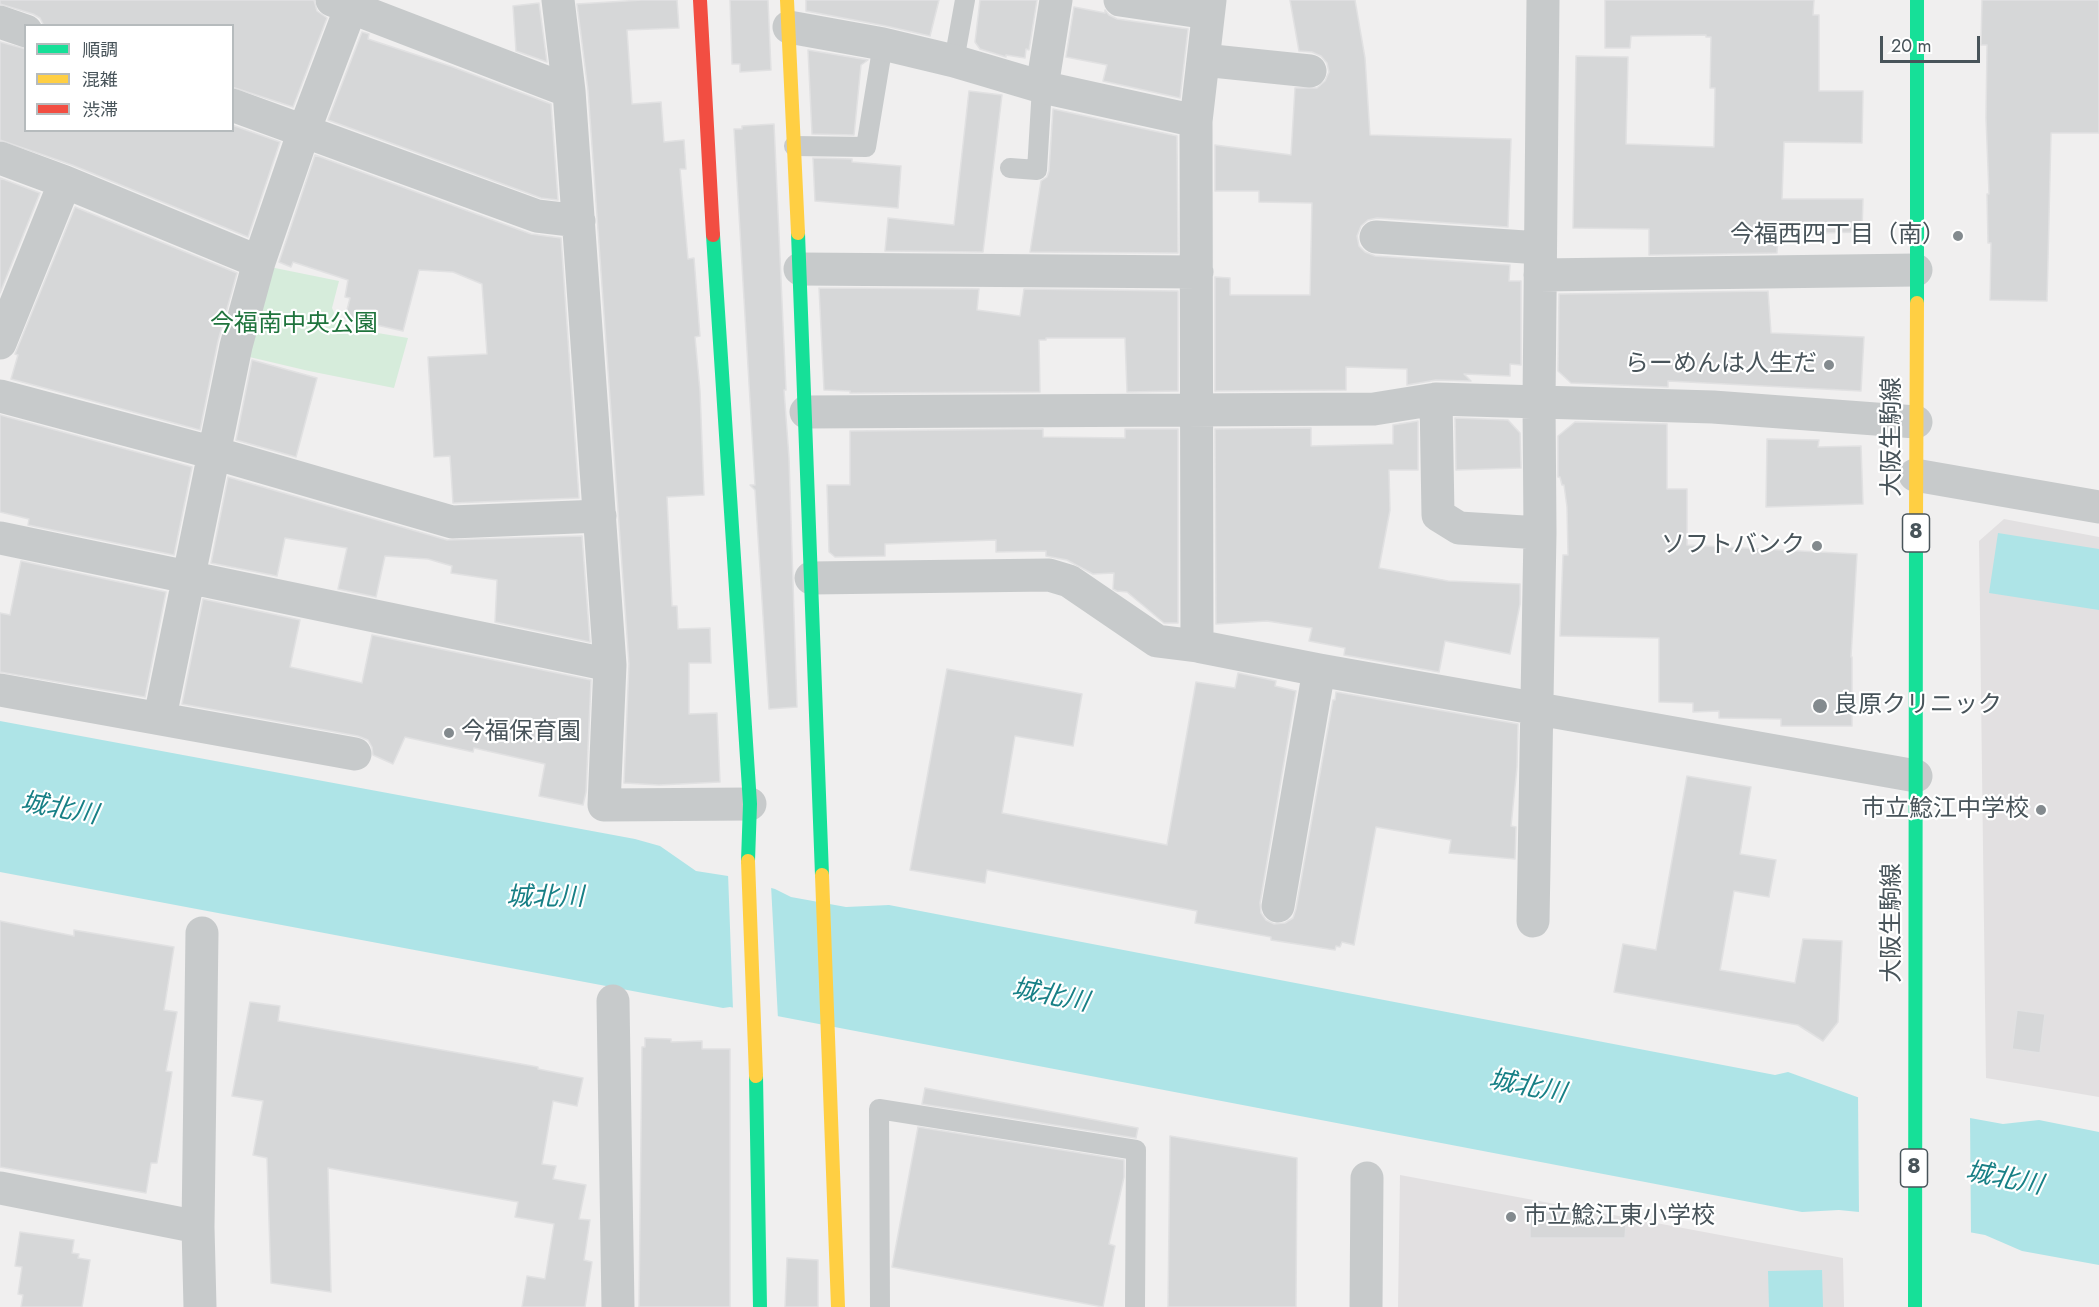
<!DOCTYPE html>
<meta charset="utf-8">
<style>
body{margin:0}
#map{position:relative;width:2099px;height:1307px;overflow:hidden;background:#f0efef;font-family:Jost,"Noto Sans JP",sans-serif}
canvas{display:block}
.legend{position:absolute;left:24px;top:24px;width:210px;height:108px;box-sizing:border-box;background:#fff;border:2px solid #b6bbbd;margin:0;padding:8px 10px;list-style:none;font-size:18px;color:#48545a}
.legend li{display:flex;align-items:center;gap:12px;height:30px}
.legend b{width:30px;border:2px solid #b6bbbd}
.scale{position:absolute;left:1880px;top:36px;width:100px;height:27px;box-sizing:border-box;border:3px solid #48545a;border-top:0;padding-left:8px;font-size:18px;line-height:21px;white-space:nowrap;color:#48545a;-webkit-text-stroke:4px #fff;paint-order:stroke}
</style>
<div id="map">
<canvas width="2099" height="1307"></canvas>
<ul class="legend">
<li><b style="height:8px;background:#16e098"></b>順調</li>
<li><b style="height:8px;background:#ffcf43"></b>混雑</li>
<li><b style="height:8px;background:#f24e42"></b>渋滞</li>
</ul>
<div class="scale">20 m</div>
</div>
<script>
const ctx = document.querySelector('canvas').getContext('2d');
ctx.lineJoin = 'round';
function fill(path, color) { ctx.fillStyle = color; ctx.fill(path, 'evenodd'); }
const shape = rows => new Path2D(rows.map(r => 'M' + r).join(''));
function stroke(path, color, width, dash) { ctx.strokeStyle = color; ctx.lineWidth = width; ctx.lineCap = dash ? 'butt' : 'round'; ctx.setLineDash(dash || []); ctx.stroke(path); }
function write(font, color, halo, rows, align = 'center') {
  ctx.font = font + ' Jost,"Noto Sans JP",sans-serif'; ctx.lineWidth = 4.5; ctx.setLineDash([]); ctx.textBaseline = 'middle'; ctx.strokeStyle = halo; ctx.fillStyle = color; for (const [text, x, y, turn = 0] of rows) {
    ctx.save(); ctx.translate(x, y); ctx.rotate((+turn || 0) * Math.PI / 180); ctx.textAlign = isNaN(turn) ? turn : align; if (halo) ctx.strokeText(text, 0, 0); ctx.fillText(text, 0, 0); ctx.restore();
  }
}
const education = shape([
 [2004,519,2099,537,2099,1097,1986,1078,1979,541],
 [1400,1175,1843,1258,1844,1307,1398,1307]
]);
const green = shape([
 [265,266,339,281,332,308,341,327,408,338,394,388,309,371,241,355]
]);
const water = shape([
 [1998,533,2099,549,2099,610,1989,593],
 [0,721,635,839,660,846,696,871,728,876,775,889,791,897,846,907,889,905,1775,1075,1788,1072,1860,1098,2003,1124,2039,1120,2099,1132,2099,1265,2022,1251,1985,1235,1859,1212,1839,1210,1802,1212,730,1007,723,1008,0,872],
 [1822,1270,1823,1307,1769,1307,1768,1271]
]);
const pier = shape([
 [728,873,771,885,778,1019,733,1010],
 [1858,1094,1970,1115,1971,1236,1859,1215]
]);
const building = shape([
 [0,0,314,0,317,11,327,18,293,107,232,87,232,26,44,26,40,18,33,14,0,4,0,0],
 [642,0,677,0,679,28,627,30,632,104,661,102,664,142,684,140,686,169,680,169,688,259,694,258,700,336,695,337,700,391,704,495,667,497,672,606,677,606,678,629,710,628,711,663,689,663,689,714,717,713,720,782,659,785,624,783,629,664,588,90,577,4,642,0],
 [730,0,768,0,771,70,740,72,740,64,732,64,730,0],
 [806,0,939,0,930,36,886,26,806,11,806,0],
 [980,0,1037,0,1029,50,1026,49,1025,58,1006,55,1006,57,980,49,975,42,980,0],
 [1290,0,1355,0,1365,58,1370,135,1511,139,1508,227,1377,218,1368,220,1361,226,1357,236,1359,246,1365,252,1375,256,1510,265,1509,281,1521,281,1521,365,1510,364,1510,376,1464,374,1471,381,1436,380,1407,385,1407,369,1346,367,1346,390,1215,391,1215,277,1230,278,1230,295,1310,295,1312,203,1259,202,1259,191,1215,191,1215,145,1291,155,1295,88,1317,88,1325,81,1329,72,1327,63,1321,56,1312,52,1299,51,1290,0],
 [1605,0,1814,0,1813,15,1819,15,1819,91,1863,91,1862,143,1784,142,1782,199,1863,199,1862,232,1778,234,1777,253,1649,255,1649,229,1573,228,1576,56,1628,57,1626,144,1714,147,1715,88,1710,88,1711,37,1706,37,1706,35,1631,36,1630,48,1605,48,1605,0],
 [1982,0,2099,0,2099,133,2051,133,2047,301,1990,300,1991,243,1988,243,1987,194,1989,194,1986,118,1987,45,1981,45,1982,0],
 [539,3,547,62,516,51,513,6,539,3],
 [1074,7,1105,13,1105,10,1109,15,1117,19,1188,29,1180,98,1103,81,1107,65,1066,57,1074,7],
 [362,32,369,34,368,39,453,67,551,104,558,200,541,198,328,120,362,32],
 [0,42,26,49,26,130,232,130,232,125,280,142,248,237,72,165,0,140,0,42],
 [808,50,868,60,861,65,854,135,812,134,808,50],
 [969,91,1002,95,983,252,885,251,888,218,954,225,969,91],
 [1053,109,1177,136,1178,253,1030,252,1041,181,1047,177,1049,171,1053,109],
 [774,124,786,390,784,390,789,458,797,707,769,709,755,490,750,485,755,485,734,129,742,129,742,126,774,124],
 [315,155,531,234,561,238,579,498,453,503,450,456,434,457,428,357,487,354,482,284,453,272,419,270,403,331,345,318,350,298,345,297,348,280,293,262,291,267,279,262,315,155],
 [813,158,852,159,852,162,901,166,898,208,815,201,813,158],
 [0,178,40,193,0,293,0,178],
 [75,207,237,273,218,341,200,430,11,379,18,355,15,354,75,207],
 [819,288,979,289,977,310,1020,316,1024,289,1178,291,1178,391,1127,392,1125,338,1046,338,1046,340,1039,340,1040,392,850,393,850,391,824,390,819,288],
 [1768,291,1771,333,1864,337,1861,391,1668,381,1668,387,1571,383,1558,371,1559,294,1768,291],
 [252,360,317,378,296,457,236,440,252,360],
 [0,415,192,467,174,555,28,525,29,519,0,512,0,415],
 [1455,418,1508,420,1520,433,1521,468,1456,470,1455,418],
 [1418,421,1418,470,1389,470,1390,510,1379,568,1448,581,1520,584,1520,604,1510,654,1445,641,1439,672,1344,655,1345,648,1309,641,1312,628,1267,621,1216,624,1215,429,1311,428,1311,446,1393,444,1393,425,1418,421],
 [1575,422,1667,424,1667,489,1687,489,1687,545,1857,554,1851,657,1852,657,1852,726,1781,726,1781,719,1719,718,1719,711,1693,712,1693,703,1659,702,1659,638,1560,636,1563,555,1568,555,1567,507,1564,485,1562,485,1560,477,1558,477,1558,436,1575,422],
 [1043,429,1043,437,1125,438,1125,429,1178,429,1178,623,1164,623,1127,592,1117,591,1113,589,1114,573,1093,574,1067,560,1046,556,1046,551,996,552,996,540,885,544,885,556,835,557,829,552,827,485,850,485,850,431,1043,429],
 [1767,439,1819,440,1818,447,1861,446,1863,504,1766,507,1767,439],
 [228,477,447,540,582,536,590,642,495,622,497,580,451,573,452,566,428,559,385,556,376,597,338,589,347,548,285,538,277,576,211,563,228,477],
 [21,561,166,592,145,697,0,672,0,613,10,615,21,561],
 [203,599,300,620,290,667,362,683,372,635,591,680,586,792,583,805,539,796,545,764,474,748,473,752,405,737,393,764,373,755,372,747,368,740,358,736,182,704,203,599],
 [947,669,1082,694,1073,746,1015,736,1002,813,1167,845,1196,682,1235,688,1238,673,1276,681,1275,686,1296,691,1260,903,1261,913,1266,920,1274,924,1285,923,1293,918,1296,909,1333,700,1335,700,1336,692,1518,724,1517,767,1511,826,1516,827,1515,859,1449,853,1451,840,1376,827,1354,945,1342,942,1340,947,1336,946,1335,950,1271,940,1271,937,1195,923,1197,911,987,870,985,883,910,870,947,669],
 [1687,776,1751,787,1740,854,1776,860,1769,897,1734,891,1720,970,1795,983,1803,939,1842,941,1838,1022,1823,1041,1798,1025,1614,992,1623,944,1656,950,1687,776],
 [0,921,74,936,74,930,174,947,164,1010,177,1012,166,1071,172,1072,157,1163,151,1163,146,1193,0,1167,0,921],
 [250,1002,280,1006,278,1021,538,1067,538,1069,583,1078,577,1106,553,1101,542,1164,556,1166,553,1179,586,1185,579,1219,590,1220,584,1260,592,1262,585,1307,522,1307,527,1276,545,1279,554,1224,515,1217,518,1202,328,1168,331,1292,271,1283,267,1158,253,1155,263,1101,232,1096,250,1002],
 [2017,1010,2045,1014,2040,1053,2012,1049,2017,1010],
 [645,1038,671,1039,671,1042,702,1041,702,1049,730,1049,730,1307,639,1307,642,1047,645,1047,645,1038],
 [925,1088,1138,1128,1136,1138,922,1104,925,1088],
 [918,1127,1124,1160,1124,1177,1109,1244,1115,1246,1103,1307,892,1267,918,1127],
 [1170,1136,1297,1158,1296,1307,1168,1307,1170,1136],
 [1530,1212,1575,1212,1575,1215,1626,1225,1625,1238,1530,1238,1530,1212],
 [20,1232,74,1240,72,1253,79,1254,78,1258,90,1260,82,1307,21,1307,23,1295,18,1294,22,1267,15,1266,20,1232],
 [787,1258,818,1260,818,1307,785,1307,787,1258]
]);
const lane = shape([
 [954,61,965,0],
 [794,146,866,147,883,44],
 [1010,168,1037,170,1042,87],
 [880,1307,879,1109,1136,1150,1135,1307]
]);
const street = shape([
 [332,0,569,91],
 [558,0,569,91,610,665,604,805,750,804],
 [1120,0,1208,13],
 [0,22,26,31],
 [789,27,883,44,954,61,1042,87,1196,121],
 [1203,60,1310,71],
 [1042,87,1056,0],
 [232,105,537,216,579,221],
 [0,158,65,182,259,262],
 [1376,237,1540,248],
 [800,269,1197,272],
 [1540,275,1916,270],
 [0,343,65,182],
 [0,396,214,453,452,522,600,516],
 [1436,399,1438,515,1459,528,1540,533],
 [806,412,1374,409,1436,399,1713,407,1916,422],
 [1915,475,2099,507],
 [0,538,610,665],
 [811,578,1049,575,1069,581,1157,641,1197,646,1319,670,1916,776],
 [1197,646,1196,121,1210,0],
 [0,690,355,754],
 [160,717,236,346,259,262,304,131,351,7],
 [1278,906,1319,670],
 [1533,921,1540,533,1539,402,1543,0],
 [613,1001,618,1307],
 [0,1188,198,1227],
 [200,1307,198,1227,202,933],
 [1366,1307,1367,1178]
]);
const fast = shape([
 [798,233,822,875],
 [713,235,750,804,748,861],
 [1917,303,1917,0],
 [756,1076,760,1307],
 [1915,1307,1916,520]
]);
const slow = shape([
 [787,0,798,233],
 [1916,520,1917,303],
 [748,861,756,1076],
 [822,875,838,1307]
]);
const jam = shape([
 [700,0,713,235]
]);
const markers = [
 [1958,236,6,"#838a8e"],
 [1829,365,6,"#838a8e"],
 [1817,546,6,"#838a8e"],
 [1820,706,8,"#838a8e"],
 [449,733,6,"#838a8e"],
 [2041,810,6,"#838a8e"],
 [1511,1217,6,"#838a8e"]
];
const shields = [
 [1916,533,27],
 [1914,1168,27]
];
const shieldNames = [
 ["8",1916,533],
 ["8",1914,1168]
];
const poiNames = [
 ["今福西四丁目（南）",1946,236],
 ["らーめんは人生だ",1817,365],
 ["ソフトバンク",1805,546],
 ["良原クリニック",1834,706,"left"],
 ["今福保育園",461,733,"left"],
 ["市立鯰江中学校",2029,810],
 ["市立鯰江東小学校",1523,1217,"left"]
];
const parkNames = [
 ["今福南中央公園",294,325]
];
const streetNames = [
 ["大阪生駒線",1893,437,-90],
 ["大阪生駒線",1893,923,-90]
];
const waterNames = [
 ["城北川",59,810,10],
 ["城北川",545,899],
 ["城北川",1050,997,11],
 ["城北川",1527,1088,11],
 ["城北川",2004,1180,11]
];
fill(education, '#e2e0e1');
fill(green, '#d6ecdb');
fill(water, '#aee4e7');
fill(pier, '#f0efef');
fill(building, '#d6d7d8');
stroke(building, '#e1e1e2', 1.5);
stroke(lane, '#c7cacb', 20);
stroke(street, '#c7cacb', 33);
stroke(fast, '#16e098', 14);
stroke(slow, '#ffcf43', 14);
stroke(jam, '#f24e42', 14);
for (const [x, y, r, color] of markers) { const dot = new Path2D(); dot.arc(x, y, r, 0, 2 * Math.PI); ctx.fillStyle = color; ctx.fill(dot); stroke(dot, '#fff', 2); }
for (const [x, y, w] of shields) { const box = new Path2D(); box.roundRect(x - w / 2, y - 19, w, 38, 4.5); ctx.fillStyle = '#fff'; ctx.fill(box); stroke(box, '#48545a', 1.5); }
write('bold 22px', '#48545a', null, shieldNames);
write('24px', '#48545a', '#fff', poiNames, 'right');
write('24px', '#1f743d', '#fff', parkNames);
write('24px', '#48545a', '#fff', streetNames);
write('italic 26px', '#188086', '#fff', waterNames);
</script>
